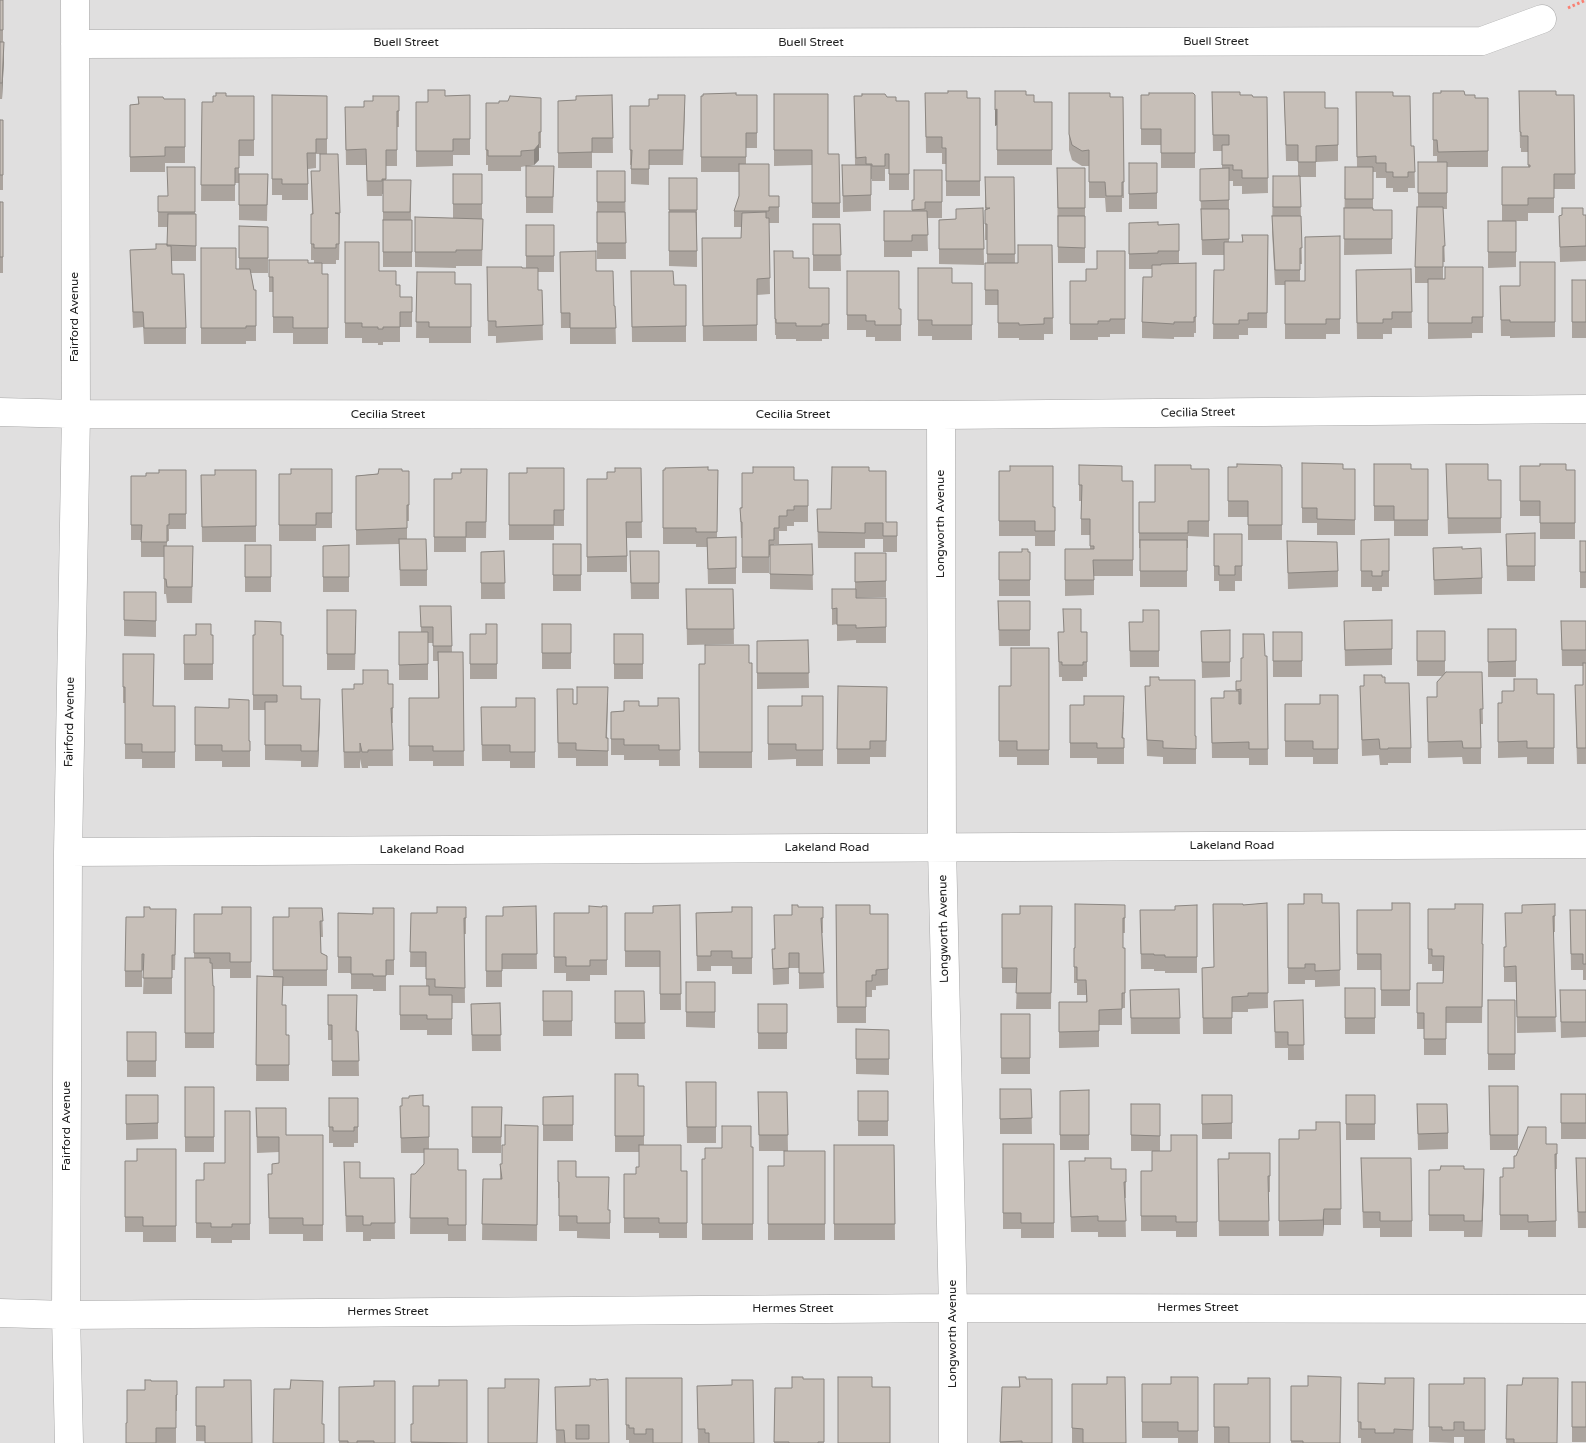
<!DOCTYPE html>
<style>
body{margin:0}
canvas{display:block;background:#f2efe9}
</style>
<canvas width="1586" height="1443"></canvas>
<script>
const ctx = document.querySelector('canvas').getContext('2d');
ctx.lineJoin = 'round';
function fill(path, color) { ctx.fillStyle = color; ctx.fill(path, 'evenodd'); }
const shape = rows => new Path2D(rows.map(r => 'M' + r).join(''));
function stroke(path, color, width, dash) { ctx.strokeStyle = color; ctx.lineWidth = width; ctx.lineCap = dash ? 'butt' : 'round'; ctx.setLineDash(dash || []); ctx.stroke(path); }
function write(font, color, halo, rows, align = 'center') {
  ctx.font = font + ' "Varela Round",sans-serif'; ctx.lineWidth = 5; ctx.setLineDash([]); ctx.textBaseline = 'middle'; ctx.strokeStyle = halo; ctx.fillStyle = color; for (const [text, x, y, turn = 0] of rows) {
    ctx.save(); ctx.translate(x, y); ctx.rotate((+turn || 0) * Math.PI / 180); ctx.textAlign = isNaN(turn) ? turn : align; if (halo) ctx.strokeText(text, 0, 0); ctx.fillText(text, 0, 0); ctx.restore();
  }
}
const residential = shape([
 [0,0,1586,0,1586,1443,0,1443]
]);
const path = shape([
 [1568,8,1586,0]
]);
const minor = shape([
 [75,44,1482,41,1542,19],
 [0,412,76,414,941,415,1586,409],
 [941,415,942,848,953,1308,953,1443],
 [68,852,1586,844],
 [0,1313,66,1315,953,1308,1586,1309],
 [69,1443,66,1315,68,852,76,414,75,0]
]);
const wall = shape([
 [0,0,3,0,3,42,4,58,2,99,0,99],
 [995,91,1026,95,1034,102,1052,102,1052,165,997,165,997,125,995,126],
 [1519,91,1556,95,1574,95,1575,189,1554,189,1554,213,1528,213,1528,221,1502,221,1502,167,1528,167,1528,152,1521,152,1521,148,1520,148],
 [1212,92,1240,95,1253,97,1267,97,1268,193,1242,194,1242,186,1233,186,1233,181,1229,181,1229,242,1242,242,1242,235,1268,235,1267,328,1248,328,1248,335,1239,335,1239,339,1213,339,1214,270,1224,270,1224,255,1202,255,1200,169,1222,168,1222,151,1213,151],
 [1284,92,1325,108,1338,108,1338,161,1316,162,1316,177,1300,177,1302,264,1300,264,1300,281,1305,281,1340,236,1340,334,1326,334,1326,339,1285,339,1285,285,1275,285,1272,232,1273,176,1298,176,1298,161,1286,161],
 [1356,92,1393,96,1411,146,1414,146,1415,188,1408,188,1408,192,1393,192,1393,188,1386,188,1386,178,1376,178,1376,172,1373,172,1373,210,1392,210,1392,254,1344,255,1345,167,1357,167],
 [925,93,967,98,980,98,980,196,946,196,946,164,942,164,942,153,926,153],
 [1069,93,1110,97,1123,97,1124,198,1122,198,1122,212,1106,212,1105,198,1089,198,1089,166,1082,166,1072,160,1069,150],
 [1433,93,1465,95,1475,98,1488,98,1488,167,1447,167,1447,209,1443,209,1445,262,1443,262,1443,279,1483,267,1483,333,1472,333,1472,338,1428,339,1428,283,1415,283,1415,267,1418,207,1418,162,1437,162,1437,156,1433,156],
 [774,94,828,154,840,203,840,218,812,218,812,165,774,166],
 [272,95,327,96,327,154,340,213,339,260,336,260,336,264,322,264,322,274,328,274,328,344,293,344,293,333,273,333,273,292,269,292,269,260,308,263,314,263,314,260,311,260,311,214,312,214,311,171,320,171,320,154,316,154,316,168,308,169,308,200,282,200,282,195,272,195],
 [470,95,470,155,453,155,453,166,416,167,416,102,428,102,445,96],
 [612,95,613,153,592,153,592,168,558,168,558,101,576,100],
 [757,95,757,148,746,148,746,164,769,196,779,196,779,223,769,223,770,294,757,295,757,341,703,341,702,238,741,238,741,227,734,227,734,211,739,196,739,172,701,172,701,96],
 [1141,95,1195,95,1195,168,1161,168,1161,145,1141,145],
 [213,96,254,96,254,156,239,156,239,183,235,183,235,201,201,201,202,102,213,102],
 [399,96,399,127,397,127,397,166,386,166,386,180,411,196,411,220,412,220,412,267,383,267,383,194,382,194,382,196,367,196,366,165,346,165,345,107,364,107,364,101,373,101],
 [854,96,887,97,896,101,909,101,909,190,889,190,889,169,885,169,885,181,872,181,872,179,871,179,871,211,843,212,842,165,855,165],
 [138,97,164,99,185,99,185,163,165,163,165,172,130,172,130,105,138,104],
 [541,98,541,148,539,148,539,160,534,165,529,166,554,166,553,213,526,213,526,166,521,167,521,171,488,171,488,165,486,165,486,103,499,103,508,101],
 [630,106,685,111,683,165,649,165,649,185,631,184,631,165,630,165],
 [0,120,3,120,3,190,0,190],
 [1129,163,1157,163,1157,209,1129,209],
 [195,167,195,214,196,214,196,261,171,261,172,274,186,328,186,344,144,344,143,327,133,328,130,250,156,249,167,246,168,227,158,227,158,196,168,196],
 [1057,168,1085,208,1085,263,1058,263],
 [942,170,942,218,927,218,928,251,912,251,912,257,884,257,884,211,912,211,912,200,914,200],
 [597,171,625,171,626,259,597,259],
 [239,174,268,174,267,221,239,220],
 [453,174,482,174,482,219,483,219,482,266,456,266,456,268,415,267,415,217,453,218],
 [985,177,1014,177,1015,263,1018,263,1052,245,1053,334,1044,334,1044,340,1019,340,1019,338,998,338,998,305,985,305,985,263,987,263,987,240,985,240],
 [669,178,697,178,697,267,669,266],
 [0,202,3,202,3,273,0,273],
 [983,208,984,265,939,264,939,220,956,219],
 [1562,208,1583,215,1586,215,1586,261,1560,262,1559,216,1562,215],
 [1488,221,1516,221,1516,267,1488,268],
 [1129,223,1158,225,1179,224,1179,263,1196,263,1196,333,1194,333,1194,337,1174,337,1174,339,1142,338,1142,322,1152,277,1152,269,1129,269],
 [813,224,840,224,841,271,813,271],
 [526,225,554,225,554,272,538,272,538,290,542,290,543,340,496,343,496,336,488,336,487,267,526,268],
 [239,226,268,227,268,273,251,273,254,290,256,290,256,341,246,341,246,344,201,344,201,248,236,269,239,269],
 [345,242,396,285,400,297,412,297,412,327,400,327,400,342,383,342,383,345,378,345,378,343,362,343,362,338,345,338],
 [774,251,793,258,809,288,829,288,829,339,822,339,822,341,796,341,796,339,776,339,776,335,775,335],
 [1125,251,1125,334,1110,334,1110,337,1098,337,1098,340,1070,340,1070,281,1086,281,1097,269],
 [560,252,596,271,614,306,615,306,616,344,570,344,570,328,561,328],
 [1555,262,1555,337,1510,338,1510,336,1501,336,1500,286,1520,286],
 [918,268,952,283,972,283,972,340,932,340,932,336,918,336],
 [1411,269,1412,328,1392,328,1392,334,1383,334,1383,339,1357,339,1356,270],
 [631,271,674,285,686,285,686,342,632,342],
 [847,271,899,309,901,309,901,341,875,341,875,337,866,337,866,330,847,330],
 [417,272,455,284,471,284,471,343,429,343,429,338,416,338],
 [1572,280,1586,280,1586,338,1572,338],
 [1302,463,1343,469,1355,469,1355,535,1317,535,1317,523,1302,523],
 [1374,464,1411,469,1428,469,1428,536,1394,536,1394,521,1374,521],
 [1446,464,1488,480,1501,480,1501,533,1448,534],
 [1079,465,1122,481,1133,481,1133,576,1094,576,1094,595,1065,596,1065,549,1090,549,1090,535,1081,535,1081,501,1079,501],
 [1520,466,1566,470,1575,470,1575,539,1540,539,1540,516,1520,516],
 [1228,467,1282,467,1282,540,1248,540,1248,517,1228,517],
 [564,468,564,526,554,526,554,540,509,540,509,473,527,473],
 [641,468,642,538,627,538,627,572,587,572,587,479,607,479,615,472],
 [332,469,332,528,316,528,316,541,279,541,279,474,291,474],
 [487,469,486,538,466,538,466,552,434,552,434,479,452,479,461,473],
 [1191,469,1209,469,1209,537,1188,536,1188,548,1187,548,1187,587,1140,587,1140,548,1139,548,1139,502,1155,502],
 [186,470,186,529,169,529,169,541,167,541,167,546,193,562,192,603,167,603,166,594,164,594,164,557,141,557,141,540,131,540,131,476,146,476],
 [256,470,256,542,202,542,201,475,215,475],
 [663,470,718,470,717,537,736,568,736,584,708,584,707,547,696,547,696,544,663,544],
 [402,471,409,471,409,521,407,521,407,539,427,570,427,586,400,586,399,544,356,545,356,476],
 [869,471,886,522,897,522,897,552,883,552,883,539,865,539,865,548,818,548,817,509,831,509],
 [999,471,1053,507,1055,507,1055,546,1035,546,1035,536,999,536],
 [794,480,808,480,808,522,794,522,794,526,787,526,787,531,779,531,779,544,774,544,774,545,812,544,813,590,770,589,770,555,769,555,769,573,742,573,742,538,741,538,740,508],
 [1214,534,1242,534,1242,581,1235,581,1235,591,1219,591,1219,581,1214,581],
 [1506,534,1535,566,1535,581,1507,581],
 [1389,539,1389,587,1382,587,1382,591,1372,591,1372,587,1361,587,1361,540],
 [1287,541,1338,571,1338,587,1288,589],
 [1580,541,1586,541,1586,588,1580,588],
 [553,544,581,544,581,591,553,591],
 [245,545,271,545,271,592,245,592],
 [349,545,349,592,323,592,323,546],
 [1433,548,1462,549,1482,578,1482,594,1434,595],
 [504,551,505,599,481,599,481,552],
 [630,551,659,551,659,599,631,599],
 [999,552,1030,552,1030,596,999,596],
 [855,553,886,553,886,597,856,598,886,598,886,643,856,643,856,640,837,641,837,624,832,625,832,589,855,589],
 [686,589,733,589,734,644,687,645],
 [124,592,156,592,156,637,124,636],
 [998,601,1030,601,1030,646,999,646],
 [420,606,451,606,452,652,463,652,464,766,433,766,433,761,409,761,409,698,438,698,438,661,433,661,433,643,428,643,428,680,399,680,399,632,421,632],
 [327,610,356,626,355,670,327,670],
 [1159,610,1159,667,1130,667,1129,622,1143,622],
 [1392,620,1392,665,1345,666,1344,621],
 [1561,621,1586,621,1586,764,1577,764,1575,685,1583,685,1583,666,1562,666],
 [497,624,497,679,470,679,470,634,486,634],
 [542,624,571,624,571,669,542,669],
 [1488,629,1516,629,1516,677,1488,677],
 [1230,630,1230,677,1202,678,1201,631],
 [1417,631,1445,631,1445,673,1482,672,1483,724,1481,724,1481,764,1463,764,1462,757,1428,758,1427,697,1437,697,1442,676,1417,676],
 [1058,632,1087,632,1087,677,1083,677,1083,681,1062,681,1062,677,1059,677],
 [1273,632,1302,632,1302,677,1273,677],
 [614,634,643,634,643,679,614,679],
 [184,635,213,635,213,680,184,680],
 [253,635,281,635,283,686,301,699,320,715,318,767,301,767,301,761,265,760,265,710,253,710],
 [808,640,809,688,757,689,757,641],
 [1049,648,1049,765,1017,765,1017,757,999,757,999,686,1011,686],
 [123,654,154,670,153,706,175,706,175,768,142,768,142,759,125,759,125,703,123,703],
 [1265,656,1267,656,1268,765,1249,765,1249,758,1212,758,1211,698,1224,698,1236,691,1236,681,1241,681],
 [752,663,752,768,699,768,699,664],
 [1382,677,1411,748,1411,763,1388,763,1388,765,1380,765,1379,755,1362,756,1360,686,1364,686],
 [1159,680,1195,736,1196,736,1196,764,1163,764,1163,757,1147,756,1145,686,1150,686],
 [388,684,393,684,393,723,392,723,393,766,368,766,368,768,362,768,360,759,360,768,344,768,342,689,354,689],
 [557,689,573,704,608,703,607,738,608,738,608,766,576,766,576,758,558,758],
 [1537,694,1554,694,1554,764,1527,764,1527,757,1498,758,1498,703,1502,703],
 [1338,695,1338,764,1313,764,1313,757,1285,757,1285,704,1320,704],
 [823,696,823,766,796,766,796,759,768,760,768,706,802,706],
 [535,698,535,768,510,768,510,761,482,761,481,707,516,707],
 [679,698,680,766,659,766,659,760,624,760,624,755,611,755,611,712,624,711,639,706,658,706],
 [887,703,886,757,870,757,870,764,837,764,837,749],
 [1070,705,1124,712,1123,738,1124,738,1124,764,1097,764,1097,758,1070,758],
 [195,707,250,741,250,767,222,767,222,761,195,761],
 [1267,903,1268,1008,1248,1009,1248,1012,1232,1012,1232,1034,1203,1034,1202,968,1214,967,1243,905],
 [1339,903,1340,986,1315,987,1315,980,1305,980,1305,984,1288,984,1288,904],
 [1410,903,1410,1006,1381,1006,1381,970,1357,970,1357,910,1392,910],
 [1555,904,1555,932,1553,932,1556,1032,1517,1033,1516,982,1504,982,1504,947,1506,947,1522,913],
 [680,905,681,1010,660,1010,660,967,625,967,625,913,653,913],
 [836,905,870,914,888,914,888,985,876,986,876,990,872,990,872,997,866,997,866,1023,837,1023],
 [1125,905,1125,933,1123,933,1123,948,1125,948,1125,1008,1122,1008,1122,1025,1099,1025,1099,1047,1059,1048,1059,1002,1086,1002,1086,995,1077,995,1077,983,1074,983,1074,948,1075,948],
 [1197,905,1197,973,1165,973,1165,971,1154,971,1154,969,1141,969,1140,910,1175,910],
 [536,906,537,969,502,969,502,987,486,987,486,916,503,916],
 [607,906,607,975,590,975,590,981,566,981,566,973,554,973,554,913,589,913],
 [1052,906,1051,1009,1016,1009,1017,983,1002,983,1002,914,1020,914],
 [251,907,251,978,230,978,230,969,212,969,213,986,214,986,214,1048,185,1048,185,958,194,958,194,914,222,914],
 [466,907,466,934,464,934,465,1003,452,1003,452,1035,427,1035,427,1030,400,1030,400,986,426,986,426,967,410,967,411,913,437,913],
 [752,907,752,974,732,974,732,966,711,966,711,971,697,971,696,913,732,912],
 [798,907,823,907,823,933,822,933,824,988,799,989,799,968,789,968,789,984,773,985,772,949,774,949,792,915],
 [322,908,323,937,321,937,321,953,327,956,327,986,283,986,282,1005,286,1035,289,1035,289,1081,256,1081,257,976,273,976,273,917,289,917],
 [394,908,394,975,386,975,386,991,373,991,373,989,351,989,351,973,338,973,338,913,373,914],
 [150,909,176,925,175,970,172,970,172,994,143,994,144,970,142,970,142,987,125,987,125,971,144,917],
 [1428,909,1483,920,1482,944,1483,944,1482,1023,1446,1023,1446,1055,1424,1055,1424,1029,1417,1029,1417,983,1443,983,1443,971,1432,971,1432,964,1428,964],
 [1570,910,1586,910,1586,980,1583,980,1583,970,1571,970],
 [686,982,715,982,715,1028,686,1027],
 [1345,988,1375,988,1375,1034,1345,1034],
 [1179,989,1180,1034,1131,1034,1130,990],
 [1560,990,1586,990,1586,1037,1561,1038],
 [543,991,572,991,572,1036,543,1036],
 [615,991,644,991,645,1039,615,1039],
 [328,995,357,1011,357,1031,358,1031,359,1076,332,1076,332,1040,328,1040],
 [1303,1000,1304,1060,1288,1060,1288,1048,1275,1048,1274,1001],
 [1488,1000,1515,1000,1515,1070,1488,1070],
 [500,1003,501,1051,472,1051,471,1004],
 [758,1004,787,1004,787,1049,758,1049],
 [1001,1014,1030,1014,1030,1074,1001,1074],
 [856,1029,889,1030,889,1075,856,1074],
 [127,1032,156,1032,156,1077,127,1077],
 [615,1074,638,1086,644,1086,644,1145,681,1171,687,1171,687,1238,659,1238,659,1233,624,1233,624,1174,636,1174,639,1167,639,1152,615,1152],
 [686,1082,716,1082,716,1143,687,1143],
 [1489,1086,1518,1086,1518,1150,1490,1150],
 [185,1087,214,1087,214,1152,185,1152],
 [1000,1089,1031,1089,1032,1134,1000,1134],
 [1089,1090,1089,1150,1060,1150,1060,1091],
 [858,1091,888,1091,888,1136,858,1136],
 [758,1092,787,1092,788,1151,759,1151],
 [1561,1094,1586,1094,1586,1139,1561,1139],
 [126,1095,158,1095,158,1139,126,1140],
 [1202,1095,1232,1123,1232,1139,1202,1139],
 [1346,1095,1375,1095,1375,1140,1346,1140],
 [573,1096,573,1141,543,1141,543,1097],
 [329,1098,358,1098,358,1143,354,1143,354,1147,333,1147,333,1143,329,1143],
 [1131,1104,1160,1104,1160,1151,1171,1151,1197,1135,1197,1237,1176,1237,1176,1231,1141,1231,1141,1171,1152,1171,1152,1151,1131,1151],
 [1417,1104,1448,1133,1448,1149,1418,1150],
 [400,1106,429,1106,429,1149,458,1170,466,1170,466,1241,448,1241,448,1234,410,1234,411,1174,415,1174,424,1164,424,1153,401,1153],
 [472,1107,502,1107,501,1153,472,1153],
 [256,1108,286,1135,323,1135,323,1241,303,1241,303,1234,269,1234,268,1174,272,1174,279,1163,279,1152,257,1153],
 [250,1111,250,1240,232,1240,232,1243,211,1243,211,1238,196,1238,196,1180,204,1180,225,1163],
 [1340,1122,1341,1225,1324,1225,1323,1236,1279,1236,1279,1139,1299,1139,1316,1130],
 [538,1126,537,1241,482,1240,483,1179,500,1179,500,1164,502,1164,505,1145],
 [1003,1144,1054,1144,1054,1238,1021,1238,1021,1229,1003,1229],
 [1546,1144,1557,1154,1557,1169,1556,1169,1556,1237,1528,1237,1528,1230,1500,1230,1500,1177,1503,1177,1514,1168,1516,1156],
 [834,1145,894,1145,895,1240,834,1240],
 [751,1147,753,1147,753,1240,702,1240,702,1159,705,1159],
 [176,1149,176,1242,143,1242,143,1232,125,1232,125,1161,137,1161],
 [825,1151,825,1240,768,1240,768,1166,784,1166],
 [1270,1153,1270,1192,1268,1192,1269,1236,1219,1236,1218,1175,1229,1159],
 [1361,1158,1412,1221,1412,1237,1380,1237,1380,1228,1363,1228],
 [1576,1158,1586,1158,1586,1228,1578,1228],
 [558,1161,576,1177,608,1210,610,1210,610,1239,577,1238,577,1231,559,1231,559,1198,558,1198],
 [344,1162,360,1178,394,1178,395,1239,371,1239,371,1241,363,1241,363,1232,346,1232],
 [1111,1169,1126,1169,1126,1198,1125,1198,1126,1237,1098,1237,1098,1232,1071,1232,1069,1176],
 [1464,1169,1484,1184,1482,1237,1464,1237,1464,1231,1429,1231,1429,1170],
 [1019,1377,1026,1379,1052,1443,1000,1443,1002,1387,1019,1387],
 [1198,1377,1198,1443,1178,1443,1178,1438,1142,1438,1142,1384,1171,1384],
 [626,1378,682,1443,629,1443,629,1440,626,1440],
 [1414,1378,1413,1443,1361,1443,1361,1438,1358,1438,1358,1383,1385,1384],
 [1485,1378,1485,1443,1464,1443,1464,1437,1454,1437,1454,1443,1429,1442,1429,1384,1464,1384],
 [803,1379,824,1379,824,1443,774,1443,775,1388,792,1388],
 [151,1381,177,1381,177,1411,176,1411,176,1443,126,1443,145,1390],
 [1572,1382,1586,1382,1586,1442,1572,1442],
 [1072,1384,1126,1443,1072,1443],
 [1214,1384,1270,1443,1214,1443],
 [1507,1385,1557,1443,1506,1443],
 [697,1386,754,1443,698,1443],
 [1291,1386,1341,1443,1291,1443],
 [196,1387,252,1443,196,1441],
 [339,1387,395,1443,339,1443],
 [555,1387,609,1443,556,1443],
 [411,1424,467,1443,411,1443]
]);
const shadedWall = shape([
 [4,42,4,58,2,99,2,83],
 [997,109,997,125,995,126,995,110],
 [539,144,539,160,534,165,534,150],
 [320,699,320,715,318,767,318,751],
 [1484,1169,1484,1184,1482,1237,1482,1221],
 [1324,1209,1324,1225,1323,1236,1323,1220]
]);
const building = shape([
 [0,0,3,0,3,30,0,30,0,0],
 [0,42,4,42,2,83,0,83,0,42],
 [428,90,445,90,445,96,470,95,470,139,453,139,453,151,416,151,416,102,428,102,428,90],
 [948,91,967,91,967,98,980,98,980,181,946,181,946,148,942,148,942,137,926,137,925,93,948,93,948,91],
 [995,91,1026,91,1026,95,1034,95,1034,102,1052,102,1052,150,997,150,997,109,995,110,995,91],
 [1441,91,1464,91,1465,95,1475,95,1475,98,1488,98,1488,151,1438,152,1437,140,1433,140,1433,93,1441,93,1441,91],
 [1519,91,1556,91,1556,95,1574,95,1575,174,1554,174,1554,198,1528,198,1528,205,1502,205,1502,167,1530,167,1530,165,1528,165,1528,136,1521,136,1521,132,1520,132,1519,91],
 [1212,92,1240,92,1240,95,1252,95,1253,97,1267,97,1268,178,1242,178,1242,170,1233,170,1233,165,1222,165,1222,145,1229,145,1229,135,1213,135,1212,92],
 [1284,92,1325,92,1325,108,1338,108,1338,145,1316,146,1316,162,1298,162,1298,145,1286,145,1284,92],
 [1356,92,1393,92,1393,96,1410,96,1411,146,1414,146,1415,172,1408,172,1408,177,1393,177,1393,172,1386,172,1386,163,1376,163,1376,156,1357,157,1356,92],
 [216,93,226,93,226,96,254,96,254,140,239,140,239,168,235,168,235,185,201,185,202,102,213,102,213,96,216,96,216,93],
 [736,93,736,95,757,95,757,133,746,133,746,157,701,157,701,96,703,96,703,94,736,93],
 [1069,93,1110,93,1110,97,1123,97,1124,182,1122,182,1122,196,1106,196,1105,182,1089,182,1089,150,1082,151,1072,145,1069,134,1069,93],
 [1149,93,1193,93,1195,95,1195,153,1161,153,1161,129,1141,129,1141,95,1149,95,1149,93],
 [774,94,828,94,828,154,839,154,840,203,812,203,812,150,774,150,774,94],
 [862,94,885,94,887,97,896,97,896,101,909,101,909,174,889,174,889,154,885,154,885,166,872,166,872,164,866,164,866,157,856,158,854,96,862,96,862,94],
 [272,95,327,96,327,139,316,139,316,153,307,153,308,184,282,184,282,179,272,179,272,95],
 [612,95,613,138,592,138,592,152,558,153,558,101,576,100,576,96,612,95],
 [658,95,685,95,683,150,649,150,649,169,631,169,632,150,630,150,630,106,649,106,649,99,658,99,658,95],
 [373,96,399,96,399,111,397,111,397,150,386,150,386,179,382,179,382,181,367,181,366,149,346,150,345,107,364,107,364,101,373,101,373,96],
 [510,96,541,98,541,132,539,132,539,144,534,150,521,151,521,156,488,156,488,150,486,150,486,103,499,103,499,101,508,101,510,96],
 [138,97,163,97,164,99,185,99,185,147,165,147,165,156,130,157,130,105,139,104,138,97],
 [0,120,3,120,3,175,0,175,0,120],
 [320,154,338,154,340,213,335,213,339,214,339,244,336,244,336,248,314,248,314,244,311,244,311,214,313,214,311,171,320,171,320,154],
 [1418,162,1447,162,1447,193,1418,193,1418,162],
 [1129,163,1157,163,1157,193,1129,194,1129,163],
 [739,164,769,164,769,196,779,196,779,207,769,207,769,211,734,211,739,196,739,164],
 [842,165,871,165,871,195,843,196,842,165],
 [526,166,554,166,553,197,526,197,526,166],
 [167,167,195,167,195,212,158,212,158,196,168,196,167,167],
 [1345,167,1373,167,1373,199,1345,199,1345,167],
 [1057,168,1085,168,1085,208,1058,208,1057,168],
 [1229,168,1229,200,1200,201,1200,169,1229,168],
 [914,170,942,170,942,202,925,202,925,209,912,210,912,200,914,200,914,170],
 [597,171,625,171,625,202,597,202,597,171],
 [239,174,268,174,267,205,239,205,239,174],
 [453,174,482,174,482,204,453,204,453,174],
 [1273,176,1300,176,1301,207,1273,207,1273,176],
 [985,177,1014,177,1015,254,987,254,987,224,985,224,985,210,990,208,986,208,985,177],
 [669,178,697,178,697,210,669,210,669,178],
 [383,180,411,180,410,212,383,212,383,180],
 [0,202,3,202,3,257,0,257,0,202],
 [1417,207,1443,207,1445,246,1443,246,1443,267,1415,267,1417,207],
 [983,208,984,249,939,249,939,220,956,219,956,209,983,208],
 [1344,208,1373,208,1373,210,1392,210,1392,239,1344,239,1344,208],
 [1562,208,1583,208,1583,215,1586,215,1586,246,1560,247,1559,216,1562,215,1562,208],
 [1201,209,1229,209,1229,239,1202,240,1201,209],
 [884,211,927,211,928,235,912,235,912,241,884,241,884,211],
 [597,212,625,212,626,243,597,243,597,212],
 [669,212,696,212,697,251,669,251,669,212],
 [766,212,766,218,769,218,770,278,757,279,757,325,703,326,702,238,741,238,742,213,766,212],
 [168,214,196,214,196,246,167,245,168,214],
 [1058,216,1085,216,1085,248,1058,247,1058,216],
 [1272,216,1301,216,1302,248,1300,248,1300,270,1275,270,1272,216],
 [415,217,483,219,482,250,456,250,456,252,415,252,415,217],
 [383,220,412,220,412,252,383,252,383,220],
 [1488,221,1516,221,1516,252,1488,252,1488,221],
 [1158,222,1158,225,1179,224,1179,251,1158,251,1158,253,1129,254,1129,223,1158,222],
 [813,224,840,224,841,255,813,255,813,224],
 [526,225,554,225,554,256,526,256,526,225],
 [239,226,268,227,268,258,239,258,239,226],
 [1242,235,1268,235,1267,313,1248,313,1248,320,1239,320,1239,324,1213,324,1214,270,1224,270,1224,242,1243,242,1242,235],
 [1340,236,1340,319,1326,319,1326,324,1285,324,1285,281,1305,281,1305,237,1340,236],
 [345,242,379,242,379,271,396,271,396,285,400,285,400,297,412,297,412,312,400,312,400,327,383,327,383,329,378,329,378,327,362,327,362,323,345,323,345,242],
 [156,244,167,244,167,246,171,246,172,274,184,274,186,328,144,328,143,312,133,312,130,250,156,249,156,244],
 [1018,245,1052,245,1053,318,1044,318,1044,324,1019,325,1019,323,998,323,998,290,985,290,985,263,1018,263,1018,245],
 [201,248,236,248,236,269,250,269,254,290,256,290,256,326,246,326,246,328,201,328,201,248],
 [596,251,596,271,613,271,614,306,615,306,616,328,570,328,570,313,561,313,560,252,596,251],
 [774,251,793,251,793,258,809,258,809,288,829,288,829,324,822,324,822,326,796,326,796,323,776,323,776,319,775,319,774,251],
 [1097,251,1125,251,1125,319,1110,319,1110,321,1098,321,1098,324,1070,324,1070,281,1086,281,1086,269,1097,269,1097,251],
 [269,260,308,260,308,263,322,263,322,274,328,274,328,328,293,328,293,317,273,317,273,277,269,277,269,260],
 [1520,262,1555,262,1555,322,1510,322,1510,320,1501,320,1500,286,1520,286,1520,262],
 [1196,263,1196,317,1194,317,1194,322,1174,322,1174,324,1142,322,1143,277,1152,277,1152,265,1161,265,1161,264,1196,263],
 [487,267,522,267,522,268,538,268,538,290,542,290,543,325,496,327,496,321,488,321,487,267],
 [1445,267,1483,267,1483,317,1472,317,1472,323,1428,323,1428,279,1445,279,1445,267],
 [918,268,952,268,952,283,972,283,972,325,932,325,932,320,918,320,918,268],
 [1411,269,1412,312,1392,312,1392,319,1383,319,1383,323,1357,323,1356,270,1411,269],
 [631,271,673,271,674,285,686,285,686,326,632,327,631,271],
 [847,271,899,271,899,309,901,309,901,325,875,325,875,321,866,321,866,315,847,315,847,271],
 [417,272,455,272,455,284,471,284,471,327,429,327,429,322,416,322,417,272],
 [1572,280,1586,280,1586,322,1572,322,1572,280],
 [1302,463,1343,464,1343,469,1355,469,1355,520,1317,519,1317,508,1302,508,1302,463],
 [1237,464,1281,465,1281,467,1282,467,1282,525,1248,525,1248,501,1228,501,1228,467,1237,467,1237,464],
 [1374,464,1411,464,1411,469,1428,469,1428,520,1394,520,1394,506,1374,506,1374,464],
 [1446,464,1488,464,1488,480,1501,480,1501,518,1448,518,1446,464],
 [1540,464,1566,464,1566,470,1575,470,1575,523,1540,523,1540,501,1520,501,1520,466,1540,466,1540,464],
 [1079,465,1122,466,1122,481,1133,481,1133,560,1093,560,1094,580,1065,580,1065,549,1094,549,1094,546,1090,546,1090,519,1081,519,1082,485,1079,485,1079,465],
 [1155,465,1191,465,1191,469,1209,469,1209,521,1188,521,1188,533,1139,533,1139,502,1155,502,1155,465],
 [1010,466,1053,466,1053,507,1055,507,1055,531,1035,531,1035,521,999,521,999,471,1010,471,1010,466],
 [708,467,708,470,718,470,717,532,696,532,696,528,663,528,663,470,665,470,665,468,708,467],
 [753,467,794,467,794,480,808,480,808,506,794,506,794,510,787,510,787,516,779,516,779,528,774,528,774,540,769,540,769,557,742,557,742,522,741,522,740,508,742,508,742,473,753,473,753,467],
 [832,467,869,467,869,471,886,471,886,522,897,522,897,536,883,536,883,523,865,523,865,533,818,532,817,509,831,509,832,467],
 [527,468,564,468,564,510,554,510,554,525,509,525,509,473,527,473,527,468],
 [615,468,641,468,642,522,626,522,627,556,587,557,587,479,607,479,607,472,615,472,615,468],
 [291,469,332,469,332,513,316,513,316,525,279,525,279,474,291,474,291,469],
 [379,469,402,469,402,471,409,471,409,505,407,505,407,528,356,530,356,476,378,474,379,469],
 [461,469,487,469,486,522,466,522,466,537,434,537,434,479,452,479,452,473,461,473,461,469],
 [159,470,186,470,186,514,169,514,169,525,167,525,167,542,141,542,142,525,131,525,131,476,146,476,146,473,159,473,159,470],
 [215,470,256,470,256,526,202,527,201,475,215,475,215,470],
 [1535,533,1535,566,1507,566,1506,534,1535,533],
 [1214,534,1242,534,1242,566,1235,566,1235,575,1219,575,1219,566,1214,566,1214,534],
 [736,537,736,568,708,569,707,538,736,537],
 [399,539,426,539,427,570,400,570,399,539],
 [1389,539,1389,571,1382,571,1382,576,1372,576,1372,571,1361,571,1361,540,1389,539],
 [1140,540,1187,540,1187,571,1140,571,1140,540],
 [1287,541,1337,542,1338,571,1288,573,1287,541],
 [1580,541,1586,541,1586,572,1580,572,1580,541],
 [553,544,581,544,581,575,553,575,553,544],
 [812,544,813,575,770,574,770,545,812,544],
 [245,545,271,545,271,577,245,577,245,545],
 [349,545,349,577,323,577,323,546,349,545],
 [164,546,193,546,192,587,167,587,166,579,164,579,164,546],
 [1462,547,1462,549,1481,548,1482,578,1434,580,1433,548,1462,547],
 [1022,549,1028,549,1028,552,1030,552,1030,580,999,580,999,552,1022,552,1022,549],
 [504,551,505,583,481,583,481,552,504,551],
 [630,551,659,551,659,583,631,583,630,551],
 [855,553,886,553,886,581,855,582,855,553],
 [686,589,733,589,734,629,687,629,686,589],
 [832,589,856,589,856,598,886,598,886,627,856,628,856,625,837,625,837,608,832,609,832,589],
 [124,592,156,592,156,621,124,620,124,592],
 [998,601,1030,601,1030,630,999,630,998,601],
 [420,606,451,606,452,646,433,646,433,627,421,627,420,606],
 [1063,609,1081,609,1081,632,1087,632,1087,662,1083,662,1083,665,1062,665,1062,662,1059,662,1058,632,1064,632,1063,609],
 [327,610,356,610,355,654,327,654,327,610],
 [1143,610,1159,610,1159,651,1130,651,1129,622,1143,622,1143,610],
 [1392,620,1392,649,1345,650,1344,621,1392,620],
 [255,621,281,622,281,635,283,635,283,686,301,686,301,699,320,699,318,751,301,751,301,745,265,745,265,702,277,702,277,695,253,695,253,635,255,635,255,621],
 [1561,621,1586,621,1586,650,1562,650,1561,621],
 [196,624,211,624,211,635,213,635,213,664,184,664,184,635,196,635,196,624],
 [486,624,497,624,497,664,470,664,470,634,486,634,486,624],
 [542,624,571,624,571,653,542,653,542,624],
 [1488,629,1516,629,1516,661,1488,662,1488,629],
 [1230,630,1230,662,1202,662,1201,631,1230,630],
 [1417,631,1445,631,1445,661,1417,661,1417,631],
 [399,632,428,632,428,664,399,665,399,632],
 [1273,632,1302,632,1302,661,1273,661,1273,632],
 [614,634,643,634,643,664,614,664,614,634],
 [1243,634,1264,634,1265,656,1267,656,1268,749,1249,749,1249,742,1212,743,1211,698,1224,698,1224,691,1239,691,1239,704,1241,704,1241,689,1236,690,1236,681,1241,681,1241,658,1243,658,1243,634],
 [808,640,809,673,757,673,757,641,808,640],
 [705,645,749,645,749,663,752,663,752,752,699,752,699,664,705,664,705,645],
 [1011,648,1049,648,1049,750,1017,750,1017,741,999,741,999,686,1011,686,1011,648],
 [438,652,463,652,464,751,433,751,433,746,409,746,409,698,439,698,438,652],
 [123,654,154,654,153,706,175,706,175,752,142,752,142,744,125,744,125,687,123,687,123,654],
 [1583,663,1586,663,1586,748,1577,748,1575,685,1583,685,1583,663],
 [363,670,388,670,388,684,393,684,393,708,391,708,393,750,368,750,368,752,362,752,360,743,360,752,344,752,342,689,354,689,354,684,363,684,363,670],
 [1446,672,1482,672,1483,709,1480,709,1481,748,1463,748,1462,741,1428,742,1427,697,1437,697,1437,682,1446,672],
 [1364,675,1382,675,1382,677,1385,677,1385,683,1409,683,1411,748,1388,748,1388,749,1380,749,1379,739,1362,740,1360,686,1364,686,1364,675],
 [1150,677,1159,677,1159,680,1195,680,1195,736,1196,736,1196,749,1163,748,1163,741,1147,740,1145,686,1150,686,1150,677],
 [1514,679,1537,679,1537,694,1554,694,1554,748,1527,748,1527,741,1498,742,1498,703,1502,703,1502,691,1514,691,1514,679],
 [838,686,887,687,886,741,870,741,870,749,837,749,838,686],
 [577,687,608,687,606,738,608,738,608,751,576,750,576,743,558,743,557,689,573,689,573,704,577,704,577,687],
 [1320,695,1338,695,1338,749,1313,749,1313,741,1285,741,1285,704,1320,704,1320,695],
 [802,696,823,696,823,750,796,750,796,744,768,744,768,706,802,706,802,696],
 [1084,696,1124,696,1122,738,1124,738,1124,748,1097,748,1097,743,1070,743,1070,705,1084,705,1084,696],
 [516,698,535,698,535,752,510,752,510,745,482,745,481,707,516,707,516,698],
 [658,698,679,698,680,750,659,750,659,745,624,745,624,739,611,739,611,712,624,711,624,701,639,701,639,706,658,706,658,698],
 [229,699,249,700,249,741,250,741,250,751,222,751,222,745,195,745,195,707,229,708,229,699],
 [1304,894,1322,894,1322,903,1339,903,1340,970,1315,971,1315,964,1305,964,1305,968,1288,968,1288,904,1304,904,1304,894],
 [1267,903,1268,993,1248,993,1248,996,1232,997,1232,1018,1203,1018,1202,968,1214,967,1213,904,1243,904,1243,905,1267,903],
 [1392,903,1410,903,1410,990,1381,990,1381,954,1357,954,1357,910,1392,910,1392,903],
 [1075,904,1125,905,1125,918,1123,918,1123,948,1125,948,1125,993,1122,993,1122,1009,1099,1010,1099,1031,1059,1032,1059,1002,1087,1002,1086,980,1077,980,1077,967,1074,967,1074,948,1075,948,1075,904],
 [1455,904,1483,904,1482,944,1483,944,1482,1007,1446,1007,1446,1039,1424,1039,1424,1013,1417,1013,1417,983,1443,983,1444,956,1432,956,1432,949,1428,949,1428,909,1455,909,1455,904],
 [1555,904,1555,916,1553,916,1556,1017,1517,1017,1516,966,1504,967,1504,947,1506,947,1505,913,1522,913,1522,905,1555,904],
 [680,905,681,994,660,994,660,951,625,951,625,913,653,913,653,906,680,905],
 [792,905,798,905,798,907,823,907,823,918,821,918,824,973,799,973,799,953,789,953,789,968,773,969,772,949,775,949,774,915,792,915,792,905],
 [836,905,870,905,870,914,888,914,888,969,876,970,876,975,872,975,872,981,866,981,866,1007,837,1007,836,905],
 [1197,905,1197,957,1165,957,1165,955,1154,955,1154,954,1141,954,1140,910,1175,910,1175,906,1197,905],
 [536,906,537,954,502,954,502,971,486,971,486,916,503,916,503,907,536,906],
 [589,906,602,907,602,906,607,906,607,960,590,960,590,966,566,966,566,957,554,957,554,913,589,913,589,906],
 [1020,906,1052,906,1051,993,1016,993,1017,968,1002,968,1002,914,1020,914,1020,906],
 [144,907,150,907,150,909,176,909,175,955,172,955,172,978,143,978,144,954,142,954,142,971,125,971,126,917,144,917,144,907],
 [222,907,251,907,251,962,230,962,230,953,194,953,194,914,222,914,222,907],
 [437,907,466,907,466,918,464,918,465,988,435,987,435,979,426,979,426,952,410,952,411,913,437,913,437,907],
 [732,907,752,907,752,958,732,958,732,951,711,951,711,956,697,956,696,913,732,912,732,907],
 [289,908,322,908,323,921,320,921,321,953,327,956,327,970,273,970,273,917,289,917,289,908],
 [373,908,394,908,394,960,386,960,386,976,373,976,373,974,351,974,351,957,338,957,338,913,373,914,373,908],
 [1570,910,1586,910,1586,964,1583,964,1583,954,1571,954,1570,910],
 [185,958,210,958,210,963,212,963,213,986,214,986,214,1033,185,1033,185,958],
 [257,976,283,977,282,1005,286,1005,286,1035,289,1035,289,1065,256,1065,257,976],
 [686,982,715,982,715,1012,686,1012,686,982],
 [400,986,429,986,429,995,452,995,452,1019,427,1019,427,1015,400,1015,400,986],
 [1345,988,1375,988,1375,1018,1345,1018,1345,988],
 [1179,989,1180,1018,1131,1018,1130,990,1179,989],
 [1560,990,1586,990,1586,1022,1561,1022,1560,990],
 [543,991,572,991,572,1021,543,1021,543,991],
 [615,991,644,991,645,1023,615,1023,615,991],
 [328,995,357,995,356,1031,358,1031,359,1061,332,1061,332,1025,328,1025,328,995],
 [1303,1000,1304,1045,1288,1045,1288,1032,1275,1032,1274,1001,1303,1000],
 [1488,1000,1515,1000,1515,1054,1488,1054,1488,1000],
 [500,1003,501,1035,472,1035,471,1004,500,1003],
 [758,1004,787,1004,787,1033,758,1033,758,1004],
 [1001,1014,1030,1014,1030,1058,1001,1058,1001,1014],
 [856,1029,889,1030,889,1059,856,1059,856,1029],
 [127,1032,156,1032,156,1061,127,1061,127,1032],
 [615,1074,638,1074,638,1086,644,1086,644,1136,615,1136,615,1074],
 [686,1082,716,1082,716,1127,687,1127,686,1082],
 [1489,1086,1518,1086,1518,1135,1490,1135,1489,1086],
 [185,1087,214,1087,214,1137,185,1137,185,1087],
 [1000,1089,1031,1089,1032,1118,1000,1119,1000,1089],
 [1089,1090,1089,1135,1060,1135,1060,1091,1089,1090],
 [858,1091,888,1091,888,1121,858,1121,858,1091],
 [758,1092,787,1092,788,1135,759,1135,758,1092],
 [1561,1094,1586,1094,1586,1123,1561,1123,1561,1094],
 [126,1095,158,1095,158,1123,126,1124,126,1095],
 [423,1095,423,1106,429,1106,429,1137,401,1138,400,1106,402,1106,402,1098,409,1098,409,1096,423,1095],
 [1202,1095,1232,1095,1232,1123,1202,1124,1202,1095],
 [1346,1095,1375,1095,1375,1124,1346,1124,1346,1095],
 [573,1096,573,1125,543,1125,543,1097,573,1096],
 [329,1098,358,1098,358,1127,354,1127,354,1131,333,1131,333,1127,329,1127,329,1098],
 [1131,1104,1160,1104,1160,1136,1131,1135,1131,1104],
 [1417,1104,1447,1104,1448,1133,1418,1134,1417,1104],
 [472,1107,502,1107,501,1137,472,1137,472,1107],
 [256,1108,286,1108,286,1135,323,1135,323,1225,303,1225,303,1218,269,1218,268,1174,272,1174,272,1164,279,1163,279,1137,257,1137,256,1108],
 [225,1111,250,1111,250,1224,232,1224,232,1227,211,1227,211,1223,196,1223,196,1180,204,1180,204,1163,225,1163,225,1111],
 [1316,1122,1340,1122,1341,1209,1324,1209,1323,1220,1279,1221,1279,1139,1299,1139,1299,1130,1316,1130,1316,1122],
 [505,1125,538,1126,537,1225,482,1224,483,1179,502,1179,500,1164,502,1164,502,1145,505,1145,505,1125],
 [722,1126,751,1126,751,1147,753,1147,753,1224,702,1224,702,1159,705,1159,705,1148,722,1148,722,1126],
 [1528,1127,1546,1127,1546,1144,1557,1144,1557,1154,1555,1154,1556,1221,1528,1222,1528,1215,1500,1215,1500,1177,1503,1177,1503,1168,1514,1168,1514,1156,1516,1156,1528,1127],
 [1171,1135,1197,1135,1197,1222,1176,1222,1176,1216,1141,1216,1141,1171,1152,1171,1152,1151,1171,1151,1171,1135],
 [1003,1144,1054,1144,1054,1223,1021,1223,1021,1213,1003,1213,1003,1144],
 [639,1145,681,1145,681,1171,687,1171,687,1223,659,1223,659,1218,624,1218,624,1174,636,1174,636,1167,639,1167,639,1145],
 [834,1145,894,1145,895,1224,834,1224,834,1145],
 [137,1149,176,1149,176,1226,143,1226,143,1217,125,1217,125,1161,137,1161,137,1149],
 [424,1149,458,1149,458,1170,466,1170,466,1225,448,1225,448,1218,410,1218,411,1174,415,1174,424,1164,424,1149],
 [784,1151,825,1151,825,1224,768,1224,768,1166,784,1166,784,1151],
 [1229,1153,1270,1153,1270,1176,1268,1176,1269,1221,1219,1221,1218,1159,1229,1159,1229,1153],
 [1085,1158,1111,1158,1111,1169,1126,1169,1126,1182,1124,1182,1126,1221,1098,1221,1098,1216,1071,1217,1069,1161,1085,1161,1085,1158],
 [1361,1158,1411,1158,1412,1221,1380,1221,1380,1212,1363,1212,1361,1158],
 [1576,1158,1586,1158,1586,1212,1578,1212,1576,1158],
 [558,1161,576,1161,576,1177,609,1177,608,1210,610,1210,610,1223,577,1223,577,1216,559,1216,559,1182,558,1182,558,1161],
 [344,1162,360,1162,360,1178,394,1178,395,1223,371,1223,371,1225,363,1225,363,1216,346,1216,344,1162],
 [1441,1166,1464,1166,1464,1169,1484,1169,1482,1221,1464,1221,1464,1215,1429,1215,1429,1170,1440,1170,1441,1166],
 [1308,1376,1341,1377,1340,1443,1303,1443,1303,1441,1291,1441,1291,1386,1308,1386,1308,1376],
 [792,1377,803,1377,803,1379,824,1379,824,1442,818,1442,818,1443,789,1443,789,1442,774,1442,775,1388,792,1388,792,1377],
 [838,1377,872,1377,872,1387,890,1387,890,1443,838,1443,838,1377],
 [1019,1377,1026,1377,1026,1379,1052,1379,1052,1443,1022,1443,1022,1441,1000,1442,1002,1387,1020,1387,1019,1377],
 [1107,1377,1125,1377,1126,1443,1083,1443,1083,1429,1072,1428,1072,1384,1107,1384,1107,1377],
 [1171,1377,1198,1377,1198,1431,1178,1431,1178,1422,1142,1422,1142,1384,1171,1384,1171,1377],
 [626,1378,682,1378,682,1443,653,1443,653,1429,646,1429,646,1434,634,1434,634,1428,629,1428,629,1425,626,1425,626,1378],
 [1248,1378,1270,1378,1270,1443,1229,1443,1229,1427,1214,1427,1214,1384,1248,1384,1248,1378],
 [1385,1378,1414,1378,1413,1430,1394,1429,1394,1433,1375,1433,1375,1429,1361,1429,1361,1422,1358,1422,1358,1383,1385,1384,1385,1378],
 [1464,1378,1485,1378,1485,1430,1464,1430,1464,1422,1454,1422,1454,1430,1442,1430,1442,1427,1429,1427,1429,1384,1464,1384,1464,1378],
 [1523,1378,1558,1378,1557,1443,1514,1443,1514,1439,1506,1439,1507,1385,1522,1385,1523,1378],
 [505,1379,539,1379,537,1443,488,1443,488,1388,505,1388,505,1379],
 [590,1379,596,1379,596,1380,608,1379,609,1443,565,1443,564,1430,556,1430,555,1387,590,1386,590,1379],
 [576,1425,589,1425,589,1439,576,1439,576,1425],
 [145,1380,151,1380,151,1381,177,1381,177,1395,176,1395,176,1428,156,1428,156,1443,126,1443,126,1423,127,1423,127,1390,145,1390,145,1380],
 [224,1380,251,1380,252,1443,205,1443,205,1426,196,1426,196,1387,224,1387,224,1380],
 [291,1380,323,1381,322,1424,324,1424,324,1443,273,1443,274,1389,290,1389,291,1380],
 [439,1380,467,1380,467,1443,411,1442,411,1424,413,1424,413,1386,439,1386,439,1380],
 [732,1380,753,1380,754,1443,709,1443,709,1433,705,1433,705,1429,698,1429,697,1386,732,1385,732,1380],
 [374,1381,395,1381,395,1443,374,1443,374,1441,357,1441,357,1443,348,1443,348,1441,339,1441,339,1387,374,1386,374,1381],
 [1572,1382,1586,1382,1586,1427,1572,1427,1572,1382]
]);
const streetNames = [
 ["Buell Street",1216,42],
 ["Buell Street",406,43],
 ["Buell Street",811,43],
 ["Fairford Avenue",75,317,-90],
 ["Cecilia Street",1198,413,-1],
 ["Cecilia Street",388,415],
 ["Cecilia Street",793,415],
 ["Longworth Avenue",941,524,-90],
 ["Fairford Avenue",70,722,-89],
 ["Lakeland Road",1232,846],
 ["Lakeland Road",827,848],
 ["Lakeland Road",422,850],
 ["Longworth Avenue",944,929,-91],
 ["Fairford Avenue",67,1126,-90],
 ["Hermes Street",1198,1308],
 ["Hermes Street",793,1309],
 ["Hermes Street",388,1312],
 ["Longworth Avenue",953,1334,-90]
];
fill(residential, '#e0dfdf');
stroke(minor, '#a9a9a9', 29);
stroke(path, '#fa8072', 3, [2.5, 2.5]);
stroke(minor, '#fff', 28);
fill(wall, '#aba49e');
fill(shadedWall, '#8b8681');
fill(building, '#c7bfb8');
stroke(building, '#8b8681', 1);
write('12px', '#222', '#fff', streetNames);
</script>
